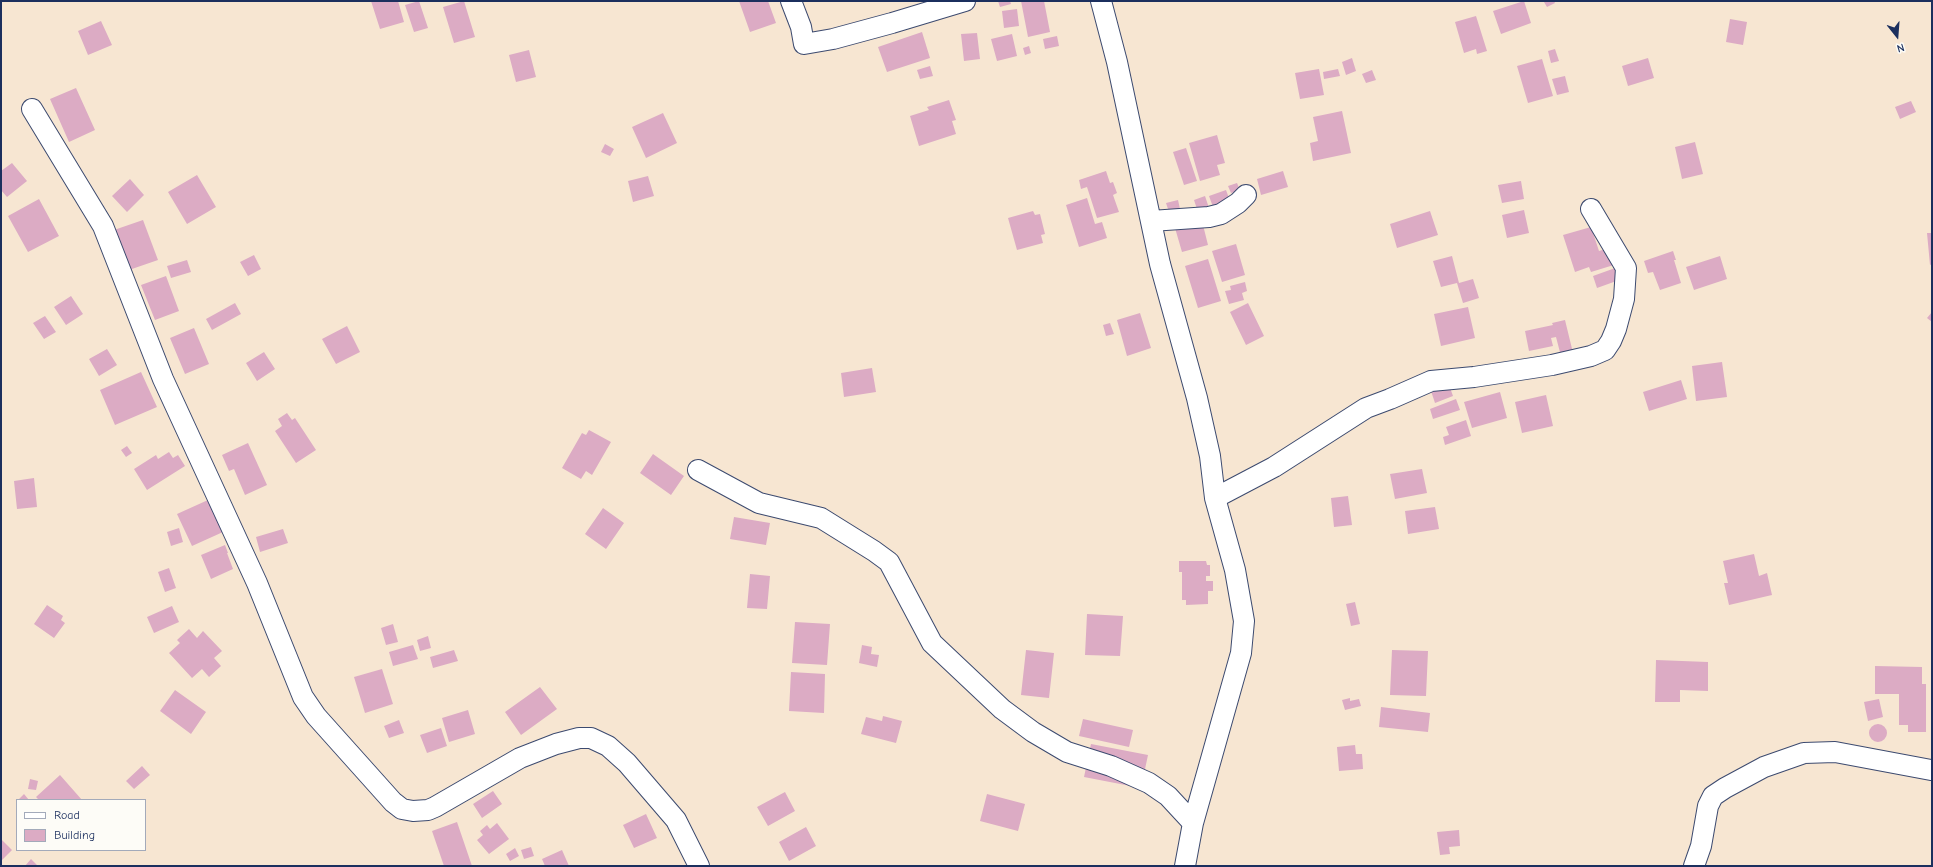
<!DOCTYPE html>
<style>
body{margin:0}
#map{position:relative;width:1933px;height:867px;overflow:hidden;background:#f7e6d2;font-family:"Comic Neue",sans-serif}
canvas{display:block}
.frame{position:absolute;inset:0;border:2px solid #1b2f5e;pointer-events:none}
.legend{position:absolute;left:16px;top:799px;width:130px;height:52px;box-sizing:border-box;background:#fdfcf7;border:1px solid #a3aaba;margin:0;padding:5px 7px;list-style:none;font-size:12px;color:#1b2f5e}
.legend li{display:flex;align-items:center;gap:8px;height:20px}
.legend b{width:20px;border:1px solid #a3aaba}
.north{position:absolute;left:1877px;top:16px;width:40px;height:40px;-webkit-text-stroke:3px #fdfcf7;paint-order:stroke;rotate:163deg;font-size:11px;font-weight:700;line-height:16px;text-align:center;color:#1b2f5e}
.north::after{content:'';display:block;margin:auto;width:14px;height:18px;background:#1b2f5e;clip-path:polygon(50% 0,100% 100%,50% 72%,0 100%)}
</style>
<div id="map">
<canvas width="1933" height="867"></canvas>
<div class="frame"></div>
<ul class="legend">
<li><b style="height:5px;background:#fff"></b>Road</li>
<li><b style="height:11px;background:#dcabc4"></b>Building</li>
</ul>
<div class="north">N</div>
</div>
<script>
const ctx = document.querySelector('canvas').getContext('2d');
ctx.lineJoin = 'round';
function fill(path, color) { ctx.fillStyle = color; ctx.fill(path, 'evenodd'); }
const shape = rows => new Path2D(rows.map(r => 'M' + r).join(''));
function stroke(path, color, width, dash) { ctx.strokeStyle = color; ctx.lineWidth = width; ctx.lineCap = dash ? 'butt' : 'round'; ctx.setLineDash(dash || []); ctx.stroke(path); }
const building = shape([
 [371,1,398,1,404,22,380,29],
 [419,1,428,28,414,32,405,5],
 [464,1,475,37,454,43,443,7],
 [739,1,768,1,776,23,750,32],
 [998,1,1010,1,1011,4,1000,7],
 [1021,1,1044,1,1050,32,1028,37],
 [1524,1,1531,23,1501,34,1493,11],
 [1554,1,1555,3,1547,7,1544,2],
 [1017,9,1019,26,1004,28,1002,11],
 [1476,16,1487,51,1477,54,1476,49,1464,53,1455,22],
 [1730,19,1747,22,1743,45,1726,42],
 [101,21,112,45,88,55,78,31],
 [922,32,930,58,887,72,878,47],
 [977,33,980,59,964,61,961,34],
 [1012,34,1017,56,997,61,991,39],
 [1057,36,1059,46,1045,49,1043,39],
 [1029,46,1031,53,1025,55,1023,48],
 [1555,49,1559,61,1551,63,1548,51],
 [529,50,536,77,516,82,509,55],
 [1352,58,1356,71,1346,75,1342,62],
 [1648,58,1654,78,1628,86,1622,66],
 [1542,59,1553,96,1528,103,1517,66],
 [930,66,933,76,920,79,917,70],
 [1319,69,1324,95,1300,99,1295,73],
 [1338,69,1340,76,1324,79,1323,72],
 [1372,70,1376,80,1366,83,1362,74],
 [1565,76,1569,92,1557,95,1552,79],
 [76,88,95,130,69,142,50,99],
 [949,100,956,120,952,121,956,134,919,146,910,116,929,110,927,107],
 [1911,101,1916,112,1900,119,1895,107],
 [1342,111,1351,153,1313,161,1310,143,1318,141,1313,117],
 [663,113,677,143,646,158,632,127],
 [1217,135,1225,163,1217,165,1220,175,1200,181,1189,143],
 [1695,142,1703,174,1682,179,1675,147],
 [605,144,614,149,610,156,601,152],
 [1186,148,1197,181,1184,185,1173,152],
 [12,163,27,181,7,197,1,190,1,171],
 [1106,171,1110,183,1113,182,1117,193,1113,195,1119,212,1097,218,1087,187,1081,189,1079,180],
 [1283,171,1288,187,1261,195,1257,179],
 [197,175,216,207,187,224,168,192],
 [648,176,654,196,633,202,628,181],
 [130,179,144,195,127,212,112,196],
 [1521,181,1524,199,1502,203,1498,185],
 [1237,183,1240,190,1231,193,1228,186],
 [1226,190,1230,201,1213,207,1209,196],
 [1205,196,1210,211,1199,215,1194,200],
 [1087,198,1095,224,1102,222,1107,238,1079,247,1066,205],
 [39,199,59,236,28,252,8,216],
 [1178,200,1180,209,1169,212,1166,203],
 [1524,210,1529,233,1507,238,1502,215],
 [1033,211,1035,215,1040,214,1045,234,1041,235,1043,243,1017,250,1008,218],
 [1430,211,1438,235,1397,248,1390,224],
 [143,220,158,260,129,270,114,230],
 [1202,221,1208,245,1182,252,1175,228],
 [1591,227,1599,251,1612,247,1617,264,1591,272,1589,267,1575,272,1563,235],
 [1927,233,1932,233,1932,264,1930,265],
 [1236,244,1245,275,1222,282,1212,251],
 [1673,251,1676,260,1674,260,1681,283,1660,290,1653,272,1648,273,1644,261],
 [254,255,261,269,248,276,240,262],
 [1452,256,1459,283,1473,279,1479,298,1463,303,1457,283,1441,287,1433,261],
 [1720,256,1727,279,1694,290,1686,267],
 [1208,259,1221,301,1198,308,1185,266],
 [187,260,191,272,171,278,167,266],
 [1618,267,1622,279,1597,288,1593,276],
 [166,276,179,311,155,320,141,285],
 [1245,282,1247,291,1242,293,1244,300,1229,304,1225,291,1231,290,1230,286],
 [71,296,83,314,66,325,54,307],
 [235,303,241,314,212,330,206,319],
 [1248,303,1264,336,1246,345,1230,312],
 [1468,307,1475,338,1441,346,1434,314],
 [1932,312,1932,322,1927,318],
 [1140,313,1151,348,1127,356,1117,320],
 [45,316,56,332,44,339,33,323],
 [1565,320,1574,357,1562,360,1556,337,1551,338,1553,346,1529,351,1525,331,1553,325,1552,323],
 [1110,323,1114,334,1106,336,1103,325],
 [347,326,360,352,336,364,322,339],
 [194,328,209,364,185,374,170,338],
 [107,349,117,365,99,376,89,359],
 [264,352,275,369,257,381,246,363],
 [1722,362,1727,397,1696,401,1692,366],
 [872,368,876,392,844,397,841,373],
 [141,372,157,407,115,425,100,390],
 [1681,380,1687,399,1649,411,1643,392],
 [1448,382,1453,396,1435,403,1430,388],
 [1500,392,1507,418,1472,428,1464,402],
 [1546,395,1553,426,1522,433,1515,402],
 [1456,399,1460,410,1433,419,1430,409],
 [287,413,292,420,295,418,316,450,296,463,275,431,282,426,278,419],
 [1466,420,1471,436,1445,445,1443,437,1449,435,1446,427],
 [589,430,611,442,592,475,586,471,581,479,562,468,582,433,586,435],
 [248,443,267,485,245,495,234,469,229,471,222,455],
 [127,446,132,453,126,457,121,450],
 [169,452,173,458,178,455,185,466,147,490,134,469,156,455,158,459],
 [653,454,684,476,671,495,640,473],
 [1422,469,1427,493,1395,499,1390,474],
 [34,478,37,507,17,509,14,481],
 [1348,496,1352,525,1334,527,1331,498],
 [208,500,223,532,192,546,177,514],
 [1435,507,1439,529,1408,534,1405,511],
 [603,508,624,523,606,549,585,534],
 [734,517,770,523,766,545,730,539],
 [179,528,183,542,171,546,167,532],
 [283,529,288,543,260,552,256,537],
 [225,545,228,553,227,553,233,569,211,579,201,555],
 [1754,554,1759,576,1767,573,1772,595,1729,605,1724,583,1728,583,1723,561],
 [1179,561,1206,561,1207,565,1210,565,1210,576,1206,576,1206,581,1213,581,1213,591,1208,591,1208,604,1186,605,1186,600,1182,600,1182,572,1179,572],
 [169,568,176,588,165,592,158,572],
 [750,574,770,576,767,609,747,608],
 [1355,602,1360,624,1351,626,1346,604],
 [47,605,63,616,61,620,65,623,54,638,34,624],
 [172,606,179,622,154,633,147,617],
 [1087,614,1123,616,1120,656,1085,655],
 [795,622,830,624,827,665,792,663],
 [393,624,398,642,386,645,381,628],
 [189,629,197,638,203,631,222,651,214,658,221,666,209,677,202,669,192,678,169,653,180,643,177,640],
 [428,636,431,648,420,651,417,640],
 [413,645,418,659,393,666,389,652],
 [862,645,872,647,871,654,879,655,877,667,859,663],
 [454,650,458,661,433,668,430,657],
 [1026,650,1054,653,1049,698,1021,695],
 [1392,650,1428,651,1426,696,1390,695],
 [1656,660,1708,662,1708,691,1680,690,1680,702,1655,702],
 [1875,666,1922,667,1922,684,1926,684,1926,732,1908,732,1908,725,1899,725,1899,694,1875,694],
 [382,669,393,704,365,713,354,677],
 [791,672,825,674,824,713,789,711],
 [540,687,557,709,521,735,505,712],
 [175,690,206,712,191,734,160,711],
 [1350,698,1350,701,1359,699,1361,706,1345,710,1342,700],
 [1879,699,1883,717,1868,721,1864,702],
 [1381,707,1430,713,1428,732,1379,727],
 [468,710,475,734,449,742,442,718],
 [883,716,902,721,896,743,861,734,866,717,882,721],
 [1083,719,1133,730,1129,747,1079,736],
 [399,720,404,733,389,738,384,726],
 '1869 733a9 9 0 1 1 18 0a9 9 0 1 1-18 0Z',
 [441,728,447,746,427,753,420,735],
 [1091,744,1148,755,1141,788,1084,777],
 [1355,745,1356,754,1362,754,1363,769,1339,771,1337,747],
 [142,766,150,775,134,789,126,781],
 [60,775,82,800,39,800,36,797],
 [30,779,38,781,36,790,28,789],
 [493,791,502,804,482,818,473,804],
 [785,792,795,811,768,826,757,807],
 [24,794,29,800,18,800],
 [987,794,1025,804,1018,831,980,821],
 [646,814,657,838,634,848,623,825],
 [457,822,472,866,444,866,432,831],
 [497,823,509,839,489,854,477,840,483,835,480,831,487,825,490,829],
 [806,827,816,846,789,861,779,842],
 [1459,830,1460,846,1449,847,1450,854,1440,855,1437,832],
 [1,839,12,850,1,861],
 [531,847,534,856,524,859,521,850],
 [515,848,519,856,510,861,506,854],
 [562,850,569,866,545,866,542,859],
 [31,859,38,866,25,866]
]);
const minor = shape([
 [791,1,801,27,804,44,833,39,892,23,965,1],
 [1101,1,1117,62,1160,264,1197,398,1210,456,1215,498,1235,570,1244,621,1241,653,1193,823,1185,866],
 [32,109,103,226,163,379,257,583,303,697,316,716,393,802,402,809,413,811,428,810,435,807,520,758,556,744,579,738,591,738,608,746,627,763,676,820,699,866],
 [1151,221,1209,217,1221,214,1238,203,1246,195],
 [698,470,759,503,821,518,874,551,889,562,932,643,1002,709,1033,732,1067,752,1111,766,1149,783,1168,796,1193,823],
 [1215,498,1274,467,1366,408,1390,399,1431,381,1474,377,1552,365,1591,356,1605,350,1611,341,1616,329,1624,299,1626,268,1591,209],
 [1694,866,1701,846,1708,806,1713,796,1725,788,1764,767,1804,753,1835,752,1931,770]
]);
fill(building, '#dcabc4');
stroke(minor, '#3c4a6f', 22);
stroke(minor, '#fff', 20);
</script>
